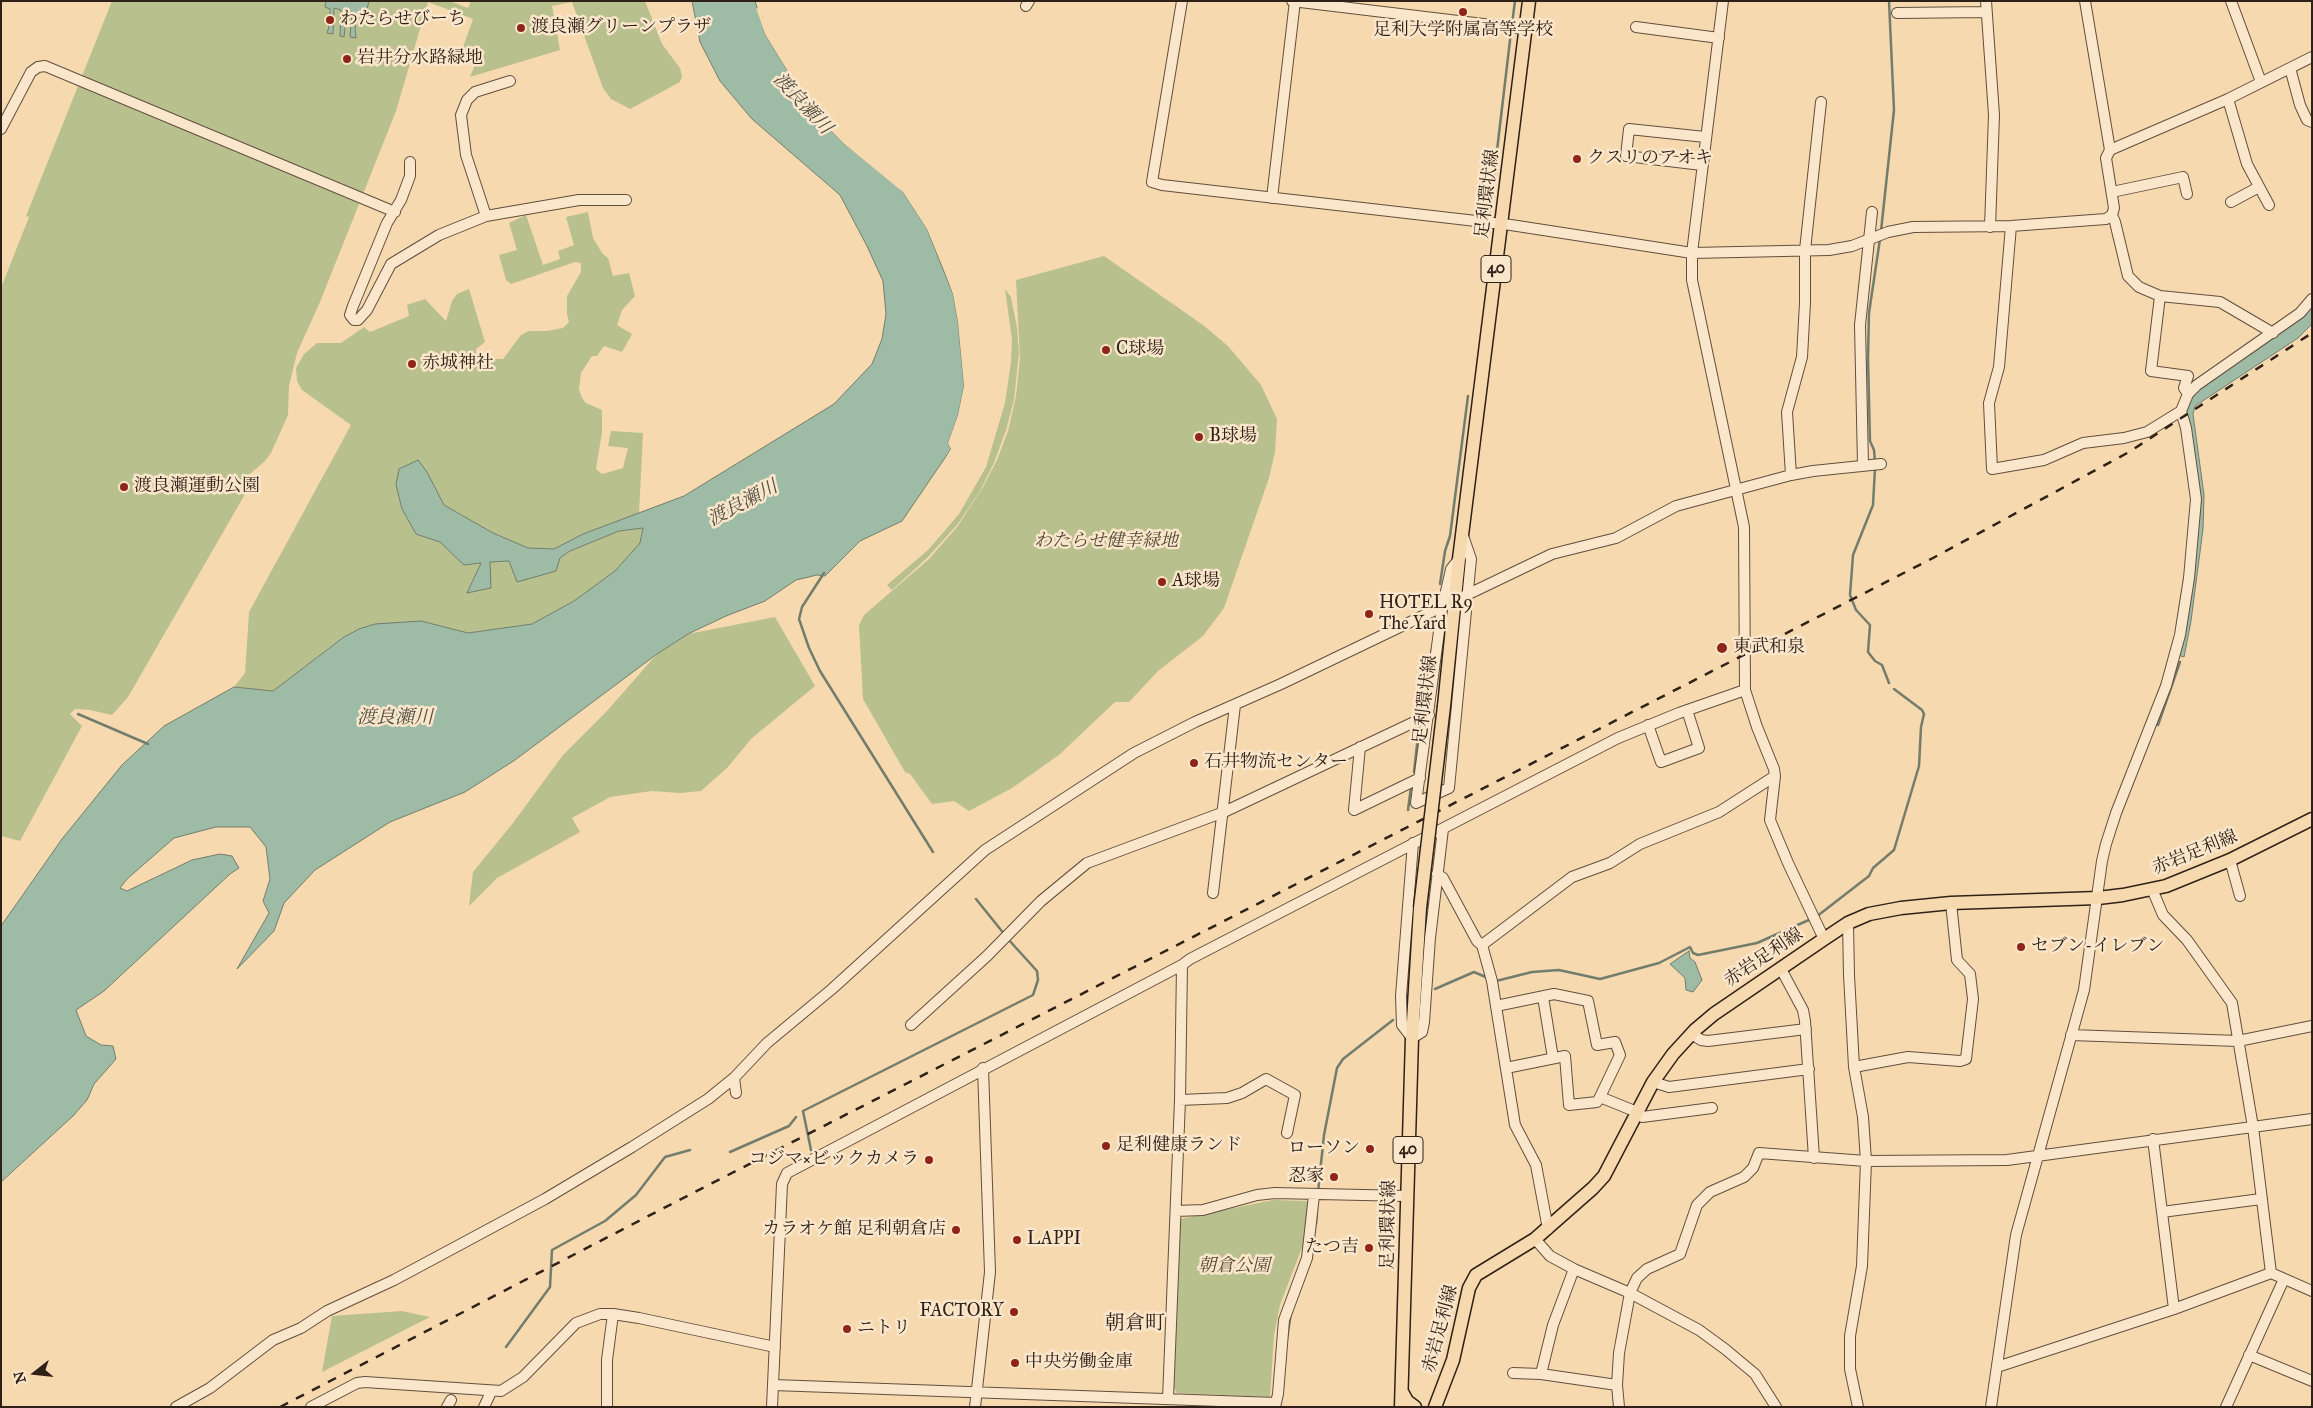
<!DOCTYPE html>
<meta charset="utf-8">
<style>
body{margin:0}
#map{position:relative;width:2313px;height:1408px;overflow:hidden;background:#f7d9af;font-family:"IM FELL Great Primer",serif}
canvas{display:block}
.frame{position:absolute;inset:0;border:2px solid #2f2118;pointer-events:none}
.north{position:absolute;left:10px;top:1348px;width:50px;height:50px;-webkit-text-stroke:4px #fae6cb;paint-order:stroke;rotate:254deg;font-size:14px;font-weight:700;line-height:20px;text-align:center;color:#2f2118}
.north::after{content:'';display:block;margin:auto;width:18px;height:22px;background:#2f2118;clip-path:polygon(50% 0,100% 100%,50% 72%,0 100%)}
</style>
<div id="map">
<canvas width="2313" height="1408"></canvas>
<div class="frame"></div>
<div class="north">N</div>
</div>
<script>
const ctx = document.querySelector('canvas').getContext('2d');
ctx.lineJoin = 'round';
function fill(path, color) { ctx.fillStyle = color; ctx.fill(path, 'evenodd'); }
const shape = rows => new Path2D(rows.map(r => 'M' + r).join(''));
function stroke(path, color, width, dash) { ctx.strokeStyle = color; ctx.lineWidth = width; ctx.lineCap = dash ? 'butt' : 'round'; ctx.setLineDash(dash || []); ctx.stroke(path); }
function write(font, color, halo, rows, align = 'center') {
  ctx.font = font + ' "IM FELL Great Primer","Noto Serif JP",serif'; ctx.lineWidth = 5; ctx.setLineDash([]); ctx.textBaseline = 'middle'; ctx.strokeStyle = halo; ctx.fillStyle = color; for (const [text, x, y, turn = 0] of rows) {
    ctx.save(); ctx.translate(x, y); ctx.rotate((+turn || 0) * Math.PI / 180); ctx.textAlign = isNaN(turn) ? turn : align; if (halo) ctx.strokeText(text, 0, 0); ctx.fillText(text, 0, 0); ctx.restore();
  }
}
const green = shape([
 [112,1,450,1,468,8,471,1,645,1,662,44,680,68,682,76,680,82,630,109,611,99,603,88,572,2,552,6,560,50,470,77,476,62,460,56,473,19,428,2,396,111,320,302,297,353,289,386,288,415,271,453,264,462,244,479,244,484,248,489,128,697,112,715,90,710,75,709,70,714,82,726,20,841,1,836,1,288,29,217,26,216],
 [588,212,593,238,602,253,608,258,613,276,629,273,635,296,622,310,617,325,632,334,622,352,604,346,597,356,592,356,581,373,579,389,582,398,586,403,602,410,602,432,596,469,602,474,623,468,628,448,608,446,611,431,643,433,639,514,583,534,554,549,528,548,493,533,444,505,427,472,396,485,402,509,416,534,440,542,464,565,481,563,467,593,489,562,509,561,517,581,560,558,570,551,619,531,643,528,640,543,615,571,574,601,532,624,468,633,421,621,344,637,273,691,234,687,245,673,249,612,351,425,302,390,297,381,296,368,304,354,317,343,341,343,364,327,370,332,409,316,407,305,425,299,446,321,452,301,457,294,469,289,485,342,476,349,476,355,481,359,503,359,521,335,529,331,547,331,563,328,569,322,567,314,567,296,581,272,581,263,575,262,511,284,506,280,499,255,517,250,509,223,526,215,543,265,560,259,558,251,574,245,566,217],
 [1104,256,1203,325,1228,346,1261,385,1277,419,1275,452,1269,478,1224,608,1203,636,1158,671,1129,702,1115,702,1059,755,1012,788,969,811,954,801,932,804,910,774,905,772,863,699,859,625,864,615,929,559,957,527,983,487,997,460,1008,431,1016,396,1020,358,1016,280],
 [1005,289,1011,297,1017,328,1019,352,1014,400,1006,430,994,463,980,491,957,525,927,558,892,590,887,585,928,550,959,514,986,467,1005,403,1011,362,1012,340],
 [775,617,815,686,751,739,727,768,701,791,680,793,652,791,610,797,572,818,580,832,497,878,469,906,473,872,513,823,563,755,606,712,657,654,688,634],
 [1273,1200,1306,1201,1308,1203,1303,1245,1280,1305,1274,1335,1270,1397,1177,1393,1174,1388,1180,1219],
 [402,1311,430,1317,322,1372,332,1316]
]);
const water = shape([
 [326,1,369,1,366,14,357,15,355,27,356,38,350,37,352,12,347,10,344,37,340,36,341,10,334,8,333,34,327,33,329,27,327,20,330,14,330,9,325,7,326,1],
 [692,1,755,1,765,34,811,109,843,143,895,184,903,192,927,229,953,294,958,322,964,386,958,415,948,443,951,449,902,521,860,541,825,576,817,575,796,580,765,601,726,616,688,634,657,654,515,760,465,792,390,822,315,870,284,903,274,931,237,969,269,913,263,901,270,879,266,847,250,827,216,827,174,838,127,879,120,888,127,891,192,860,220,854,232,856,239,868,230,874,104,991,76,1010,86,1036,101,1045,113,1046,116,1059,94,1084,87,1100,73,1116,1,1182,1,926,62,839,122,765,164,726,234,687,273,691,344,637,359,629,375,624,421,621,468,633,532,624,574,601,615,571,640,543,643,528,619,531,570,551,560,558,556,571,517,582,509,561,490,562,491,588,467,593,481,563,464,565,440,542,416,534,402,509,396,485,399,469,418,460,427,472,444,505,493,533,528,548,554,549,583,534,684,496,834,404,872,364,882,339,886,314,883,281,867,246,840,195,752,119,720,81,700,42,692,1],
 [2312,302,2312,324,2298,338,2195,406,2193,414,2204,495,2203,529,2191,621,2184,657,2178,655,2196,530,2184,418,2190,395,2312,302],
 [1689,951,1690,958,1695,962,1702,980,1693,992,1686,990,1685,978,1670,964,1689,951]
]);
const pier = shape([
 [756,8,759,9,767,33,813,108,823,120,844,141,905,191,929,228,948,271,955,294,961,321,966,386,960,415,951,443,954,450,925,493,951,449,948,443,958,415,964,386,958,322,953,294,945,272,927,229,903,192,843,143,811,109,765,34]
]);
const stream = shape([
 [1512,24,1515,1],
 [1489,218,1511,32],
 [1881,231,1894,110,1889,1],
 [1875,462,1874,450,1870,441,1868,358,1869,313,1880,239],
 [1875,468,1873,505,1853,555,1850,595,1856,610,1870,625,1868,652,1875,661,1882,665,1889,683],
 [824,573,802,607,799,619,809,648,820,671,933,852],
 [1440,584,1445,551,1450,536,1468,396],
 [78,714,148,744],
 [1422,714,1432,649],
 [2158,725,2180,662],
 [1414,772,1419,727],
 [1408,810,1411,787],
 [976,899,1005,935],
 [1816,917,1869,876,1873,868,1894,850,1919,766,1921,727,1924,714,1922,710,1894,689],
 [1496,981,1532,972,1559,970,1600,979,1659,963,1690,947,1693,953,1698,955,1757,943,1811,919],
 [1435,989,1474,972,1488,978],
 [811,1150,803,1111,1033,995,1038,980,1037,971,1008,939],
 [730,1152,789,1126,796,1117],
 [1318,1192,1324,1135,1337,1068,1343,1059,1393,1020],
 [1316,1224,1317,1210],
 [1287,1338,1291,1313],
 [506,1347,550,1287,552,1250,605,1221,636,1195,665,1157,690,1150]
]);
const minor = shape([
 [1182,1,1152,182,1162,185,1511,225,1692,253,1829,250,1852,246,1888,232,1913,227,2011,226,2106,219,2112,215,2114,208,2106,158,2110,150,2228,99,2312,57],
 [1292,1,1525,29],
 [1723,1,1692,253,1692,280,1744,527,1745,690,1757,727,1774,769,1775,776,1770,820,1788,863,1824,939],
 [1986,1,1994,115,1990,227],
 [2085,1,2110,150],
 [2231,1,2261,82],
 [1026,6,1029,1],
 [1897,13,1986,12],
 [1636,27,1719,38],
 [2290,68,2300,105,2307,120,2312,122],
 [2228,99,2247,164,2269,205],
 [1,129,31,72,38,67,45,66,395,212],
 [410,162,410,176,401,200,387,223,353,306,350,315,354,320,358,320,367,310,391,264,439,235,486,216,579,200,626,200],
 [1702,165,1626,156,1629,129,1705,137],
 [2112,192,2183,177,2187,194],
 [1272,198,1295,1],
 [2231,202,2259,187],
 [2112,215,2115,222,2128,276,2139,287,2160,296,2220,302,2273,333],
 [486,216,466,155,461,115,467,100,475,92,510,81],
 [2011,226,1999,367,1989,403,1992,469,2044,460,2083,443,2124,438,2147,432,2181,411],
 [2160,296,2151,371,2188,376,2184,388,2188,394],
 [1863,465,1860,325,1872,212],
 [1791,475,1787,412,1802,357,1805,303,1805,250,1821,102],
 [1459,559,1451,569,1442,609,1416,803,1449,788,1471,559,1463,536],
 [1648,725,1661,762,1699,748,1687,710],
 [1354,810,1420,778],
 [1354,810,1360,747],
 [1413,843,1401,996,1402,1025,1412,1038,1422,1032,1424,1022,1430,938,1443,829],
 [2230,860,2240,896],
 [1437,874,1443,878,1477,941,1482,945,1492,981,1515,1125,1536,1165,1548,1229],
 [2152,889,2163,915,2187,940,2232,1003,2253,1127,2271,1273],
 [1213,893,1235,705],
 [1848,923,1849,975,1854,1067,1863,1117,1866,1161,1862,1266,1850,1336,1850,1369,1858,1407],
 [1482,945,1572,877,1610,863,1640,844,1719,812,1775,776],
 [1781,969,1803,1010,1805,1021,1814,1158],
 [1543,997,1553,1058],
 [1496,1006,1554,994,1588,1001,1597,1045,1615,1042,1620,1055,1600,1097],
 [911,1025,987,956,1041,901,1087,863,1224,812,1429,715],
 [1692,1034,1701,1040,1708,1041,1806,1029],
 [2071,1035,2238,1041,2312,1026],
 [1854,1067,1908,1057,1960,1061,1966,1059,1973,999,1970,974,1957,960,1951,903],
 [1506,1068,1565,1056,1569,1105,1597,1102,1600,1097,1637,1112,1642,1117,1712,1108],
 [734,1078,736,1093],
 [1653,1082,1669,1087,1809,1069],
 [1180,1100,1227,1098,1242,1093,1266,1079,1295,1095,1287,1133],
 [2153,1139,2162,1212],
 [1176,1211,1203,1210,1257,1195,1275,1193,1407,1196],
 [1535,1239,1550,1256,1574,1269,1630,1293,1699,1330,1725,1349,1755,1374,1776,1407],
 [2174,1309,2162,1212,2261,1199],
 [2249,1355,2312,1381],
 [1997,1367,2174,1309,2271,1273,2312,1291],
 [1513,1373,1541,1374,1553,1325,1574,1269],
 [1541,1374,1617,1385],
 [773,1385,1276,1403],
 [1168,1399,1180,1100,1182,965],
 [176,1407,210,1388,273,1340,301,1328,327,1311,394,1280,545,1199,632,1147,708,1099,734,1078,767,1043,832,989,985,850,1134,753,1195,722,1281,684,1552,554,1616,538,1676,506,1791,475,1813,471,1881,464],
 [311,1407,357,1383,365,1382,501,1391,523,1377,576,1323,600,1314,613,1314],
 [447,1407,451,1400],
 [484,1407,491,1392],
 [607,1407,607,1360,613,1314,639,1318,775,1347],
 [772,1407,782,1184,787,1173,1182,965,1190,959,1618,738,1679,713,1745,690],
 [975,1407,990,1272,983,1068],
 [1275,1407,1278,1394,1284,1320,1307,1258,1314,1195],
 [1619,1407,1617,1385,1619,1353,1630,1293,1637,1278,1647,1269,1680,1254,1697,1205,1710,1192,1744,1177,1753,1168,1759,1153,1866,1161,2007,1160,2312,1119],
 [1991,1407,2016,1235,2084,990,2102,861,2106,844,2116,813,2166,686,2180,635,2189,578,2196,499,2186,428,2181,411,2188,394,2197,385,2300,313,2312,299],
 [2226,1407,2284,1279]
]);
const major = shape([
 [1444,706,1459,559,1529,1],
 [1402,1392,1407,1401,1415,1407],
 [1401,1407,1412,1038,1420,908],
 [1435,1407,1453,1360,1469,1288,1476,1275,1535,1239,1593,1188,1604,1176,1653,1082,1673,1054,1695,1030,1714,1014,1824,939,1848,923,1869,914,1901,908,1951,903,2098,898,2123,895,2166,886,2230,860,2312,819]
]);
const rail = shape([
 [280,1407,689,1195,1933,558,2129,452,2312,333]
]);
const majorBridge = shape([
 [1420,908,1444,706]
]);
const markers = [
 [1463,12,5,"#8f2418"],
 [330,20,5,"#8f2418"],
 [521,28,5,"#8f2418"],
 [347,59,5,"#8f2418"],
 [1577,159,5,"#8f2418"],
 [1106,350,5,"#8f2418"],
 [412,364,5,"#8f2418"],
 [1199,437,5,"#8f2418"],
 [124,487,5,"#8f2418"],
 [1162,582,5,"#8f2418"],
 [1369,614,5,"#8f2418"],
 [1722,648,6,"#8f2418"],
 [1194,763,5,"#8f2418"],
 [2021,947,5,"#8f2418"],
 [1106,1146,5,"#8f2418"],
 [1370,1149,5,"#8f2418"],
 [929,1160,5,"#8f2418"],
 [1334,1177,5,"#8f2418"],
 [956,1230,5,"#8f2418"],
 [1017,1240,5,"#8f2418"],
 [1369,1248,5,"#8f2418"],
 [1014,1312,5,"#8f2418"],
 [847,1329,5,"#8f2418"],
 [1015,1363,5,"#8f2418"]
];
const shields = [
 [1496,269,30],
 [1408,1150,30]
];
const shieldNames = [
 ["40",1496,269],
 ["40",1408,1150]
];
const poiNames = [
 ["わたらせびーち",340,20],
 ["渡良瀬グリーンプラザ",531,28],
 ["足利大学附属高等学校",1463,31,"center"],
 ["岩井分水路緑地",357,59],
 ["クスリのアオキ",1587,159],
 ["C球場",1116,350],
 ["赤城神社",422,364],
 ["B球場",1209,437],
 ["渡良瀬運動公園",134,487],
 ["A球場",1172,582],
 ["HOTEL R9",1379,604],
 ["The Yard",1379,625],
 ["東武和泉",1733,648],
 ["石井物流センター",1204,763],
 ["セブン-イレブン",2031,947],
 ["足利健康ランド",1116,1146],
 ["ローソン",1360,1149,"right"],
 ["コジマ×ビックカメラ",919,1160,"right"],
 ["忍家",1324,1177,"right"],
 ["カラオケ館 足利朝倉店",946,1230,"right"],
 ["LAPPI",1027,1240],
 ["たつ吉",1359,1248,"right"],
 ["FACTORY",1004,1312,"right"],
 ["ニトリ",857,1329],
 ["中央労働金庫",1025,1363]
];
const streetNames = [
 ["足利環状線",1488,194,-83],
 ["足利環状線",1426,700,-83],
 ["赤岩足利線",2195,853,-22],
 ["赤岩足利線",1764,958,-34],
 ["足利環状線",1389,1225,-89],
 ["赤岩足利線",1441,1329,-75]
];
const parkNames = [
 ["わたらせ健幸緑地",1106,542],
 ["朝倉公園",1234,1267]
];
const waterNames = [
 ["渡良瀬川",802,104,47],
 ["渡良瀬川",743,504,-28],
 ["渡良瀬川",395,718]
];
const quarterNames = [
 ["朝倉町",1135,1324]
];
fill(green, '#b8c08e');
fill(water, '#9ebba5');
stroke(water, '#727d6d', 1);
fill(pier, '#f7d9af');
stroke(stream, '#727d6d', 2.5);
stroke(minor, '#614f3e', 12);
stroke(major, '#2f2118', 15);
stroke(minor, '#fae6cb', 10);
stroke(major, '#f7d9af', 12);
stroke(rail, '#2f2118', 2.5, [9, 9]);
stroke(majorBridge, '#2f2118', 15, []);
stroke(majorBridge, '#f7d9af', 12);
for (const [x, y, r, color] of markers) { const dot = new Path2D(); dot.arc(x, y, r, 0, 2 * Math.PI); ctx.fillStyle = color; ctx.fill(dot); stroke(dot, '#fae6cb', 2); }
for (const [x, y, w] of shields) { const box = new Path2D(); box.roundRect(x - w / 2, y - 13.5, w, 27, 4); ctx.fillStyle = '#fae6cb'; ctx.fill(box); stroke(box, '#2f2118', 1); }
write('bold 16px', '#2f2118', null, shieldNames);
write('18px', '#2f2118', '#fae6cb', poiNames, 'left');
write('18px', '#2f2118', '#fae6cb', streetNames);
write('italic 18px', '#514936', '#fae6cb', parkNames);
write('italic 19px', '#504f42', '#fae6cb', waterNames);
write('20px', '#2f2118', '#fae6cb', quarterNames);
</script>
